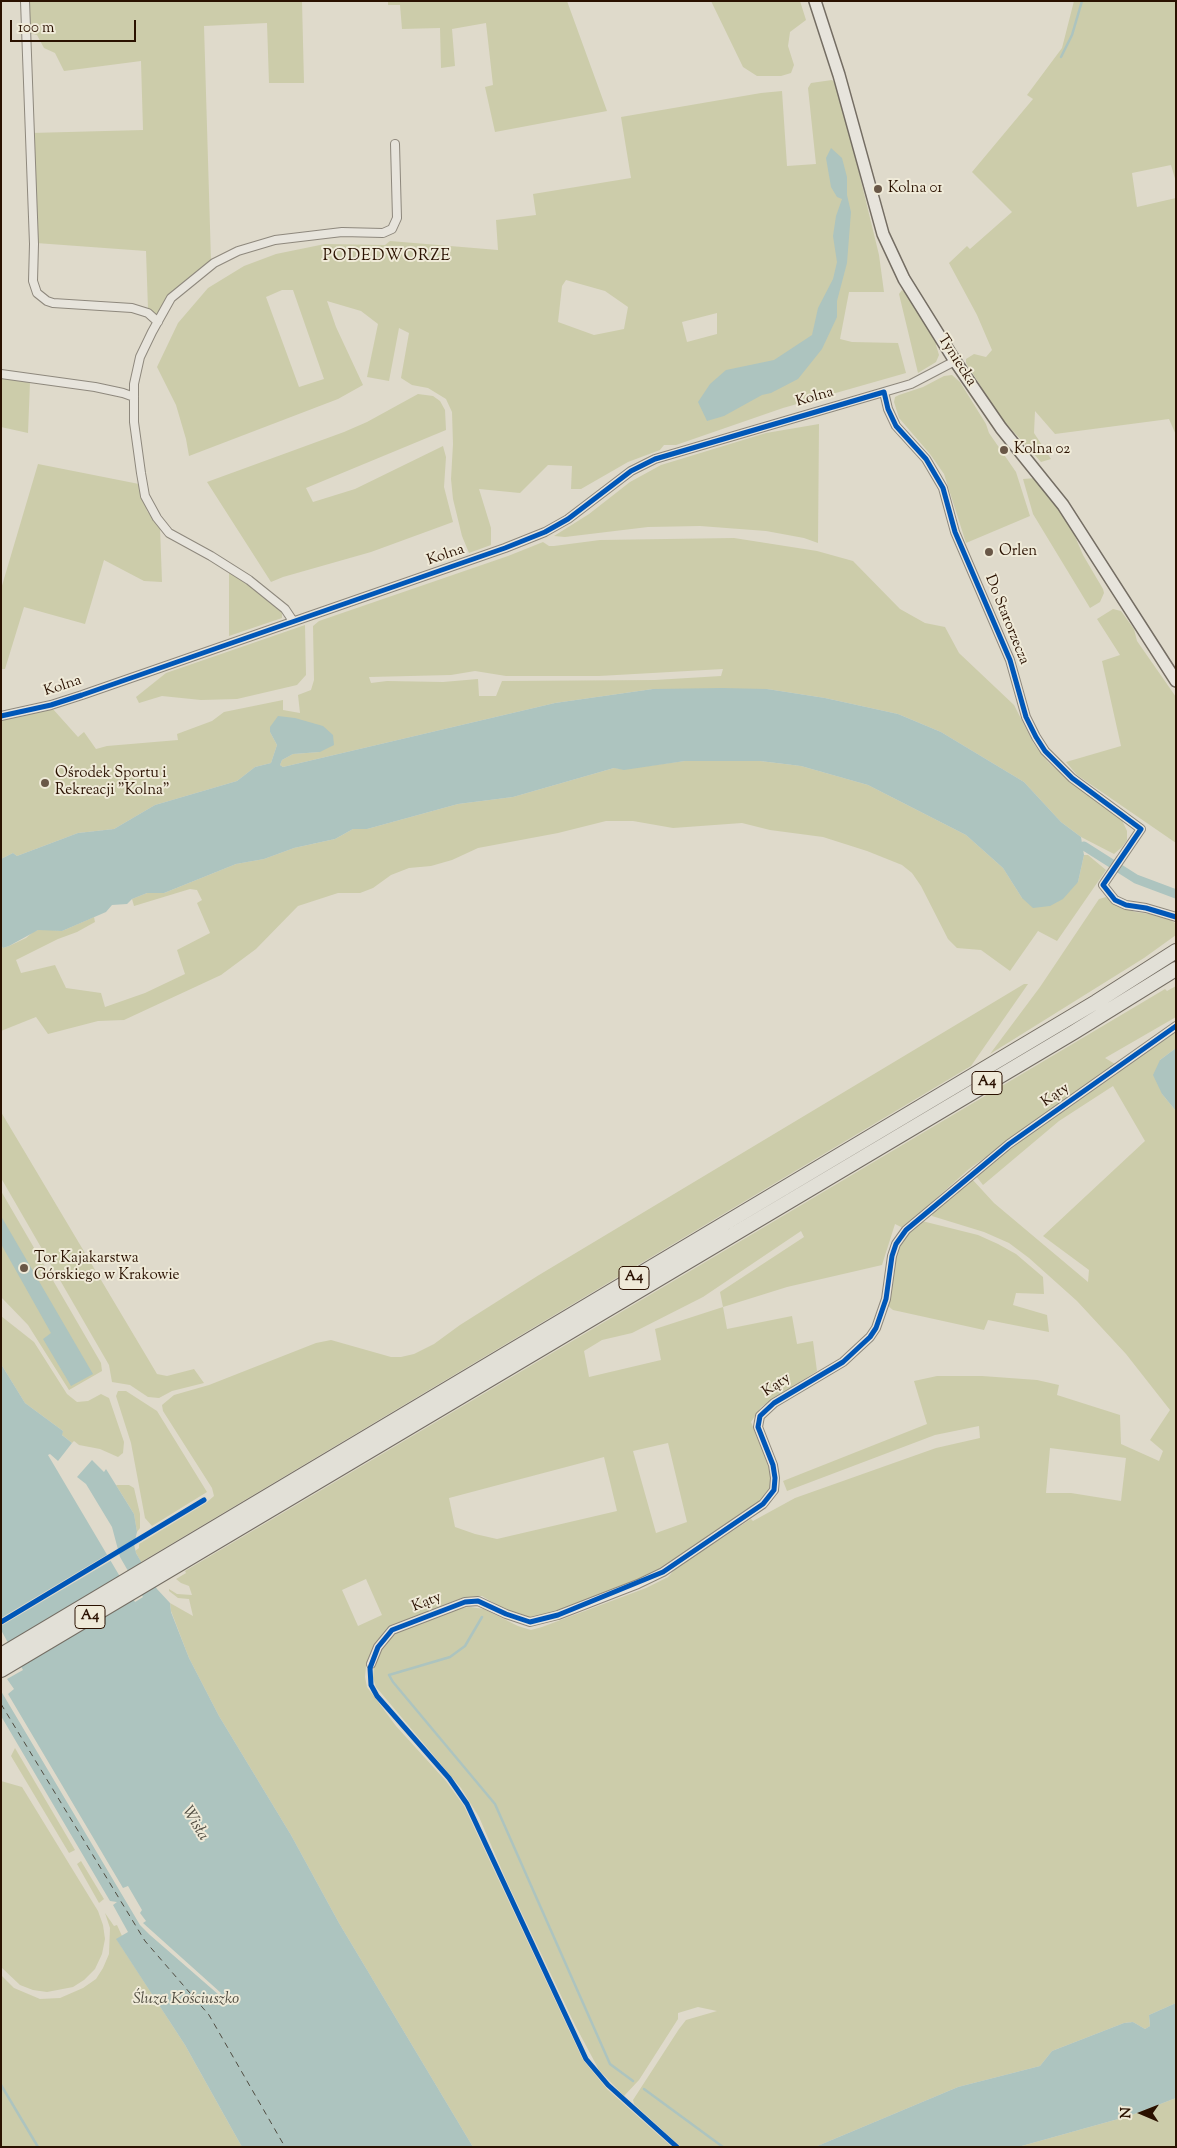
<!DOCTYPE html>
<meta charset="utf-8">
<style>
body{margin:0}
#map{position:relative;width:1177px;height:2148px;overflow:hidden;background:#dfdacb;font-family:"Sorts Mill Goudy",serif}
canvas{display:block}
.frame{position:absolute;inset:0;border:2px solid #2a1100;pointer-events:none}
.north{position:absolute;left:1117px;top:2088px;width:50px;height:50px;-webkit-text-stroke:4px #efead8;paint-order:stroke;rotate:271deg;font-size:14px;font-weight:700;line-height:20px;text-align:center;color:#2a1100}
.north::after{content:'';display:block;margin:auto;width:18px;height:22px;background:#2a1100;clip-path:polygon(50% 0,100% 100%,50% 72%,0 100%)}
.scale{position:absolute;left:10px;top:20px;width:126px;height:22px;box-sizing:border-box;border:2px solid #2a1100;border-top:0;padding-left:6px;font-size:15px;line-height:18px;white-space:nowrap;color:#2a1100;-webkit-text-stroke:4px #efead8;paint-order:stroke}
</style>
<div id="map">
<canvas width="1177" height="2148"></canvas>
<div class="frame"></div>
<div class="north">N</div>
<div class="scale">100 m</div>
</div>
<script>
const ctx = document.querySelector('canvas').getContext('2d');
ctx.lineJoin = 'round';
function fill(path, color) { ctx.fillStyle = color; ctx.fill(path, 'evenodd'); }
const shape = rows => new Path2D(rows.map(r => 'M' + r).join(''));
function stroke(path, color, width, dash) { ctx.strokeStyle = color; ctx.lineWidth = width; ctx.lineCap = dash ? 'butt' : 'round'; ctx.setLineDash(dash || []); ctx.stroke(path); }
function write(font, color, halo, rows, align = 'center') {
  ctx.font = font + ' "Sorts Mill Goudy",serif'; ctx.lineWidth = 4; ctx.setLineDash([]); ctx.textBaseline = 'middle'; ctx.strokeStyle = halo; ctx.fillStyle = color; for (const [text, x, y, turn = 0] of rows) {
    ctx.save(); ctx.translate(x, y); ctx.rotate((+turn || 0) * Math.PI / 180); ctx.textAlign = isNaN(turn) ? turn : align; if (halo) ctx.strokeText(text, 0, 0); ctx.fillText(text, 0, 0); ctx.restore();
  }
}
const green = shape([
 [27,1,302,1,304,83,269,83,267,23,204,26,211,261,156,315,148,309,146,251,36,243,31,133,143,130,141,61,64,71,55,53,44,48,37,35,29,33],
 [388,1,567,1,607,111,495,132,485,87,493,85,486,23,452,29,455,66,441,68,440,28,402,29,400,5,388,5],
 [711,1,800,1,806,20,790,32,788,46,794,65,791,73,781,76,757,76,743,67],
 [1074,1,1176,1,1176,182,1171,165,1132,173,1137,207,1176,198,1176,435,1169,419,1055,434,1035,411,1034,433,1051,459,1041,462,1001,418,966,363,966,359,974,354,986,357,992,350,977,315,949,263,967,246,970,249,1012,212,972,172,1033,99,1027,95,1062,48],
 [832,80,838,86,879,255,884,292,849,292,840,339,852,342,898,343,906,373,783,408,676,445,664,445,660,450,628,462,581,489,571,489,572,466,548,465,520,493,479,489,491,528,491,545,469,553,462,536,453,499,451,479,453,444,452,412,446,399,428,388,412,385,401,378,409,333,399,328,389,381,367,377,378,324,361,311,327,301,336,327,363,385,338,399,189,456,186,439,176,405,157,367,178,323,208,288,244,266,276,254,325,244,385,245,390,241,498,250,496,220,536,215,533,194,631,178,621,117,761,93,782,91,787,166,816,164,808,88,811,83],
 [566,280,605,291,628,307,624,329,594,335,558,322,562,286],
 [282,290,293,290,324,379,299,387,266,297],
 [717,313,717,334,687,342,682,322],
 [902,290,907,294,937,343,936,345,939,355,936,362,918,373,899,294],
 [952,375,960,382,986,424,989,433,1016,472,1030,516,966,543,944,474,930,454,899,418,894,402,895,397,899,395,923,387,944,376],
 [1,378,30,382,28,433,1,427],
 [418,394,433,396,440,401,445,410,446,430,306,488,313,502,355,489,443,446,446,457,444,487,453,522,371,552,283,577,271,582,207,482,344,432,367,422],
 [819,424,818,543,804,538,766,531,700,526,648,527,565,537,554,536,589,514,630,482,661,465,766,433],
 [38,464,139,484,147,511,160,527,162,582,144,581,104,560,85,624,24,607,5,669,1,669,1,589],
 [1036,478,1076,533,1074,534,1083,555,1103,589,1104,593,1100,602,1090,608,1033,514,1023,479],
 [734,538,817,551,853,561,900,609,925,623,945,627,959,653,1014,705,1034,744,1048,762,1070,781,1121,818,1127,831,1127,840,1122,847,1114,854,1081,837,1061,822,1024,782,941,732,898,714,825,698,767,689,653,689,555,703,283,767,280,765,282,760,293,754,320,752,270,732,277,745,271,763,255,767,237,781,155,805,114,829,78,833,17,856,13,853,1,859,1,719,52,708,78,737,84,732,96,749,107,746,178,740,177,734,212,721,224,712,283,700,283,710,300,713,298,695,311,690,314,680,313,626,319,621,508,556,543,542,549,546,554,546,600,540],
 [723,669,721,676,655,680,502,681,496,696,479,696,478,679,443,682,387,681,371,683,369,677,451,675,475,671,506,676,599,676],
 [229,571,255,589,282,611,282,618,229,636],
 [1113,609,1121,611,1134,629,1137,641,1176,697,1176,843,1077,775,1066,762,1121,746,1102,661,1120,655,1097,619],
 [305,625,306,675,297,685,237,699,201,700,162,696,139,703,136,697,166,673],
 [717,760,760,761,801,766,868,785,966,835,1003,868,1022,898,1078,882,1084,855,1088,855,1106,870,1057,941,1038,931,1010,971,981,950,957,948,948,939,921,886,912,873,902,865,867,851,823,837,770,830,742,823,673,828,633,821,606,821,558,833,478,848,452,860,431,866,409,868,391,875,373,888,360,893,338,893,298,906,256,949,221,975,124,1020,98,1021,48,1034,36,1017,1,1031,1,945,3,948,9,946,26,938,34,931,43,929,62,931,94,917,95,922,77,932,58,939,16,960,21,973,55,965,66,988,101,993,105,1007,145,993,185,974,177,950,210,933,197,903,202,900,197,890,190,889,134,906,132,899,147,893,164,893,236,864,264,859,294,848,335,839,353,829,367,829,458,804,513,797,614,768,624,769,685,761],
 [1106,897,1119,906,1135,912,1158,915,1170,919,1176,924,1176,935,1144,958,990,1054,1040,987,1099,899],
 [1024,984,1028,984,971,1066,141,1562,135,1551,139,1548,139,1544,206,1503,214,1496,212,1488,163,1411,162,1405,174,1395,209,1385,316,1343,331,1340,391,1357,401,1357,414,1354,434,1344,460,1325,539,1275],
 [1176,986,1176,1017,1105,1058,1115,1064,969,1169,903,1228,895,1224,882,1265,787,1287,723,1307,727,1329,792,1316,797,1344,813,1341,817,1371,761,1407,751,1422,768,1463,771,1478,770,1490,759,1503,663,1567,633,1583,544,1616,530,1620,509,1612,482,1596,462,1598,388,1628,375,1644,366,1667,365,1677,367,1687,396,1726,446,1781,464,1806,583,2060,607,2089,672,2147,473,2147,339,1923,291,1835,219,1716,189,1658,171,1611,170,1603,193,1616,189,1599,178,1598,169,1591,169,1589,177,1594,192,1595,189,1586,181,1583,176,1579,186,1573,185,1571,1165,989,1167,991],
 [801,1231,804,1237,720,1292,723,1307,655,1329,661,1360,589,1377,584,1351,602,1340,632,1333,703,1297],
 [668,1443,687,1522,656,1533,633,1451],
 [604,1457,617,1511,497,1539,475,1534,455,1527,449,1498],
 [366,1579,382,1615,358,1626,342,1590],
 [1176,1030,1176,1048,1160,1060,1162,1094,1176,1111,1176,2003,1149,2015,1150,2026,1145,2029,1133,2022,1124,2023,1052,2051,1040,2066,958,2087,815,2147,681,2147,634,2104,633,2100,679,2029,686,2020,717,2011,698,2007,678,2013,678,2019,639,2080,624,2096,599,2070,575,2025,507,1882,479,1817,461,1788,376,1687,373,1678,374,1667,381,1647,386,1640,395,1633,460,1608,470,1607,484,1609,518,1626,531,1630,542,1627,646,1588,668,1577,677,1567,751,1519,753,1521,795,1498,936,1448,980,1438,979,1426,935,1435,787,1491,783,1481,927,1424,914,1381,937,1376,982,1376,1037,1380,1059,1385,1057,1395,1120,1415,1121,1444,1159,1461,1163,1451,1150,1440,1170,1410,1126,1354,1077,1301,1029,1258,1009,1243,984,1232,932,1216,933,1211,972,1179,994,1203,1088,1282,1089,1270,1043,1236,1145,1141,1113,1086,1059,1121,983,1185,976,1176,1016,1142],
 [1050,1448,1126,1458,1121,1501,1071,1493,1046,1493],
 [1,1112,157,1374,167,1376,194,1369,204,1383,172,1391,159,1398,148,1397,130,1385,112,1382,109,1365,1,1178],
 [1,1191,101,1363,102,1371,69,1390,28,1325,1,1297],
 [922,1221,978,1235,998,1244,1016,1254,1043,1277,1044,1294,1016,1293,1013,1305,1047,1315,1049,1332,988,1320,984,1330,893,1310,888,1306,898,1249,908,1234],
 [1,1316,34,1342,67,1394,77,1402,88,1401,101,1394,109,1398,124,1442,123,1453,118,1457,100,1449,79,1445,74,1441,72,1443,61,1434,63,1431,25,1403,1,1364],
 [118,1391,126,1391,157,1411,207,1492,152,1526,145,1518,131,1443,116,1396],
 [116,1485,129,1485,134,1488,140,1514,140,1528,137,1532,134,1514],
 [15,1748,75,1850,69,1853,11,1756],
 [1,1781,22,1787,98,1911,103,1925,105,1939,102,1954,95,1969,84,1980,73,1987,47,1992,33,1990,20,1985,1,1967],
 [81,1861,104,1899,99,1903,77,1864],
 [105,1913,114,1926,117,1925,122,1936,117,1940,185,2045,242,2147,1,2147,1,1975,14,1988,40,1999,60,1998,83,1988,96,1979,103,1968,109,1954,110,1928],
 [1176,2098,1176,2147,1018,2147,1129,2116]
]);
const water = shape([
 [831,148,842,158,847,177,847,195,851,212,847,263,837,301,837,317,822,349,798,379,771,393,762,395,724,416,707,421,698,402,710,384,726,370,774,360,812,335,818,308,833,279,837,262,833,236,836,216,842,199,837,197,831,187,826,158],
 [722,688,767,689,825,698,898,714,941,732,1024,782,1061,822,1081,837,1084,855,1078,882,1063,899,1050,906,1033,908,1022,898,1003,868,966,835,868,785,801,766,760,761,685,761,624,770,614,768,513,797,458,804,367,829,353,829,335,839,294,848,264,859,236,864,164,893,147,893,132,899,127,904,112,905,106,912,62,931,38,930,9,946,3,948,1,945,1,859,13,853,17,856,78,833,114,829,155,805,237,781,255,767,271,763,277,745,270,732,270,727,278,716,295,718,323,726,333,735,334,745,320,752,293,754,282,760,280,765,283,767,555,703,653,689],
 [1176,1048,1176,1111,1162,1094,1153,1075,1160,1060],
 [1,1216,93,1374,71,1386,43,1339,51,1333,1,1244],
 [1,1364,25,1403,63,1431,62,1435,72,1443,58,1461,50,1454,48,1455,135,1602,143,1597,120,1557,112,1527,86,1484,77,1477,92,1460,104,1472,106,1469,134,1514,137,1532,134,1544,136,1553,157,1589,170,1603,171,1612,189,1658,219,1716,291,1835,339,1923,473,2147,242,2147,185,2045,116,1939,128,1932,113,1905,117,1902,110,1901,1,1716,1,1691,140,1925,150,1935,219,1995,221,1993,143,1923,146,1921,140,1913,142,1910,128,1886,123,1888,8,1694,14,1689,7,1679,23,1670,1,1630],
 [1176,2003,1176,2098,1129,2116,1018,2147,815,2147,958,2087,1040,2066,1052,2051,1124,2023,1133,2022,1145,2029,1150,2026,1149,2015]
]);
const pier = shape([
 [108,1554,112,1560,1,1626,1,1618]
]);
const stream = shape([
 [1061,57,1072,35,1082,1],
 [482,1617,465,1646,450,1657,389,1675,393,1682,495,1804,610,2064,633,2081],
 [1,2085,38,2147],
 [644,2089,723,2147]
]);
const canal = shape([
 [1084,846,1136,879,1176,894]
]);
const ferry = shape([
 [1,1704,145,1941,209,2015,285,2147]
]);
const street = shape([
 [25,1,34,244,33,281,37,293,47,301,53,303,132,308,148,313,158,322],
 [1,374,95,387,123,393,134,397],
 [884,392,888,409,896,426,926,459,943,488,955,532,1010,660,1026,717,1036,737,1045,751,1072,778,1141,829,1103,885,1115,900,1126,905,1146,908,1176,917],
 [293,621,285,609,249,580,211,556,169,533,157,518,145,496,141,473,134,422,134,384,140,357,152,332,171,298,214,263,238,251,275,240,342,232,383,233,392,229,397,218,395,144],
 [1,716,51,705,82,695,505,548,545,532,568,519,631,471,655,459,911,384,955,361],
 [371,1664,378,1647,392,1630,465,1602,478,1601,506,1614,530,1622,558,1615,638,1584,663,1572,763,1504,774,1490,775,1478,773,1465,758,1427,760,1416,774,1403,843,1362,870,1337,876,1328,886,1299,892,1256,896,1244,906,1230,1009,1144,1176,1026]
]);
const secondary = shape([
 [815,1,839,75,883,234,904,279,955,361,1001,428,1063,505,1176,681]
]);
const highway = shape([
 [1,1655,1096,1002,1176,951],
 [1,1670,1074,1032,1176,969]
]);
const cycleway = shape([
 [1,716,51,705,82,695,505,548,545,532,568,519,631,471,655,459,884,392,888,409,896,426,926,459,943,488,955,532,1010,660,1026,717,1036,737,1045,751,1072,778,1141,829,1103,885,1115,900,1126,905,1146,908,1176,917],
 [1,1622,204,1500],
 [677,2147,608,2085,586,2059,467,1804,449,1778,377,1696,371,1685,370,1668,378,1647,392,1630,465,1602,478,1601,506,1614,530,1622,558,1615,663,1572,763,1504,774,1490,775,1478,773,1465,758,1427,760,1416,774,1403,843,1362,870,1337,876,1328,886,1299,892,1256,896,1244,906,1230,1009,1144,1176,1026]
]);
const markers = [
 [878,189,5,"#695747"],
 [1004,450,5,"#695747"],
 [989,552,5,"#695747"],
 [45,783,5,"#695747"],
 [24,1268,5,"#695747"]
];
const shields = [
 [987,1083,30],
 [634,1278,30],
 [90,1617,30]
];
const shieldNames = [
 ["A4",987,1083],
 ["A4",634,1278],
 ["A4",90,1617]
];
const poiNames = [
 ["Kolna 01",888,189],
 ["Kolna 02",1014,450],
 ["Orlen",999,552],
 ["Ośrodek Sportu i",55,774],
 ["Rekreacji \"Kolna\"",55,791],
 ["Tor Kajakarstwa",34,1259],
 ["Górskiego w Krakowie",34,1276]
];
const streetNames = [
 ["Tyniecka",956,361,57],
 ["Kolna",815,398,-16],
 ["Kolna",446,556,-19],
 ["Do Starorzecza",1006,620,68],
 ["Kolna",63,687,-18],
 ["Kąty",1056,1096,-35],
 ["Kąty",777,1386,-34],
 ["Kąty",427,1603,-22]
];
const neighbourhoodNames = [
 ["PODEDWORZE",387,257]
];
const waterNames = [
 ["Wisła",194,1824,59],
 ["Śluza Kościuszko",186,2000]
];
fill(green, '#cca');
fill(water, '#adc4bf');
fill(pier, '#dfdacb');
stroke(stream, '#adc4bf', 2.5);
stroke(canal, '#adc4bf', 9);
stroke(ferry, '#504c41', 1, [6, 5]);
stroke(street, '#8e887d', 10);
stroke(secondary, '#746d63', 14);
stroke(highway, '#746d63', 16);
stroke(street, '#e7e4dc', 8);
stroke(secondary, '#e7e4dc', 11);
stroke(highway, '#e2e0d7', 14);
stroke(cycleway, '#0057b8', 5);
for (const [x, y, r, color] of markers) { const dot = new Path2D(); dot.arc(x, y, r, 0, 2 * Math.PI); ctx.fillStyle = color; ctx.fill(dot); stroke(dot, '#efead8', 2); }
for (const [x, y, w] of shields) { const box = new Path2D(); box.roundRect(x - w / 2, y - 11.5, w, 23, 4); ctx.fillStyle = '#efead8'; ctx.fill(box); stroke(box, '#2a1100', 1); }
write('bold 14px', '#2a1100', null, shieldNames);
write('15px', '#2a1100', '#efead8', poiNames, 'left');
write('15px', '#2a1100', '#efead8', streetNames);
ctx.letterSpacing = '1px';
write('16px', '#2a1100', '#efead8', neighbourhoodNames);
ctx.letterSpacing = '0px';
write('italic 16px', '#504c41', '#efead8', waterNames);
</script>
